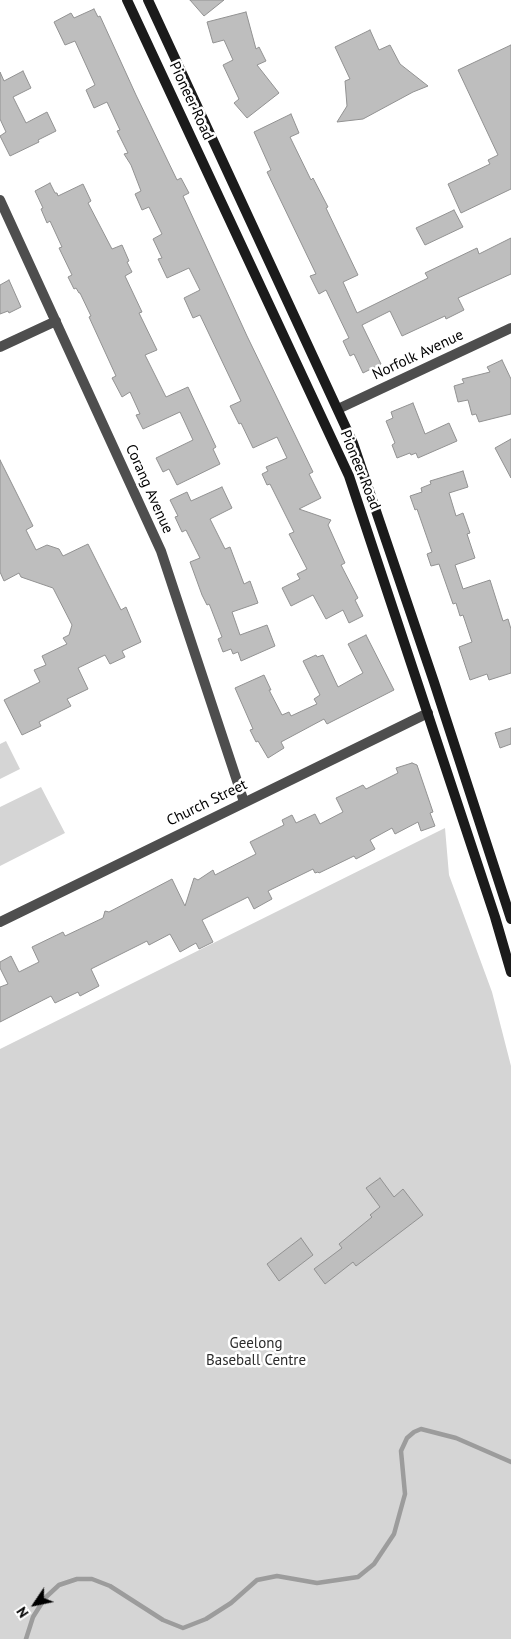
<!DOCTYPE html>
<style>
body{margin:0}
#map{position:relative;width:511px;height:1639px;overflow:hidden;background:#fff;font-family:"PT Sans",sans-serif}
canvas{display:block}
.north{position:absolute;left:10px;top:1579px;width:50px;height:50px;-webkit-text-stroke:4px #fff;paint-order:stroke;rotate:236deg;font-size:14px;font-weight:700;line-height:20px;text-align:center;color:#000}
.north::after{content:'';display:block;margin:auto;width:18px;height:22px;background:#000;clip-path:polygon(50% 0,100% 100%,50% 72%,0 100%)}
</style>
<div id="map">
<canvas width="511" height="1639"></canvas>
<div class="north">N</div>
</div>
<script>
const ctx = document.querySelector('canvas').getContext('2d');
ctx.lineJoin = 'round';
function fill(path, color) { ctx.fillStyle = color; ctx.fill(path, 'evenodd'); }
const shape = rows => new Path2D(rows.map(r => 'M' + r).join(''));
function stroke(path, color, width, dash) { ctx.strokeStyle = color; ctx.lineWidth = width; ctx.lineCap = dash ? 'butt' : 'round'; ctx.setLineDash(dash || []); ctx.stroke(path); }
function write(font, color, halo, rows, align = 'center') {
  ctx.font = font + ' "PT Sans",sans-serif'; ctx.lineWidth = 5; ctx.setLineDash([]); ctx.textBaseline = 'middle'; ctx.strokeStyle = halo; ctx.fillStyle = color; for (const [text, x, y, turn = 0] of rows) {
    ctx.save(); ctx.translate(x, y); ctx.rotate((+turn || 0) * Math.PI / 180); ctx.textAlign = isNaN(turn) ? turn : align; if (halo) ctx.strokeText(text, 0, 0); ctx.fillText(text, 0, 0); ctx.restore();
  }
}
const green = shape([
 [6,741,20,769,0,779,0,744],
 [41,787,65,833,0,866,0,807],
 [445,828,449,875,492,992,511,1066,511,1639,0,1639,0,1049]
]);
const stream = shape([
 [26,1639,33,1617,45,1598,59,1585,77,1579,92,1579,110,1586,163,1620,183,1628,206,1619,231,1603,257,1580,277,1576,317,1583,358,1577,374,1564,394,1534,405,1494,401,1451,407,1438,414,1432,421,1429,456,1438,511,1462]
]);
const building = shape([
 [190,0,224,0,204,16,190,0],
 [94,9,98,17,100,16,136,95,177,180,181,178,189,193,183,196,247,336,313,472,309,474,321,498,299,509,331,520,328,525,345,563,341,565,358,598,355,600,363,616,349,623,343,610,326,619,313,595,291,606,282,588,300,579,297,574,307,569,289,534,294,532,270,484,267,485,262,474,268,471,266,467,287,458,277,437,253,448,241,423,239,424,230,406,241,401,200,315,193,318,184,298,200,290,189,268,167,278,158,259,162,258,153,239,162,234,149,207,142,210,135,194,141,191,131,165,124,154,128,153,117,131,120,130,107,102,94,108,86,90,95,85,75,41,65,45,54,22,71,13,74,18,94,9],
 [246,12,256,49,259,47,266,61,257,65,279,93,247,118,234,103,239,99,223,65,233,60,224,40,213,43,207,22,246,12],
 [370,30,379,50,390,45,400,64,428,86,413,92,363,119,337,122,347,106,345,81,350,79,335,47,370,30],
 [511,45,511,189,461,213,448,184,490,164,488,160,498,155,458,70,511,45],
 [23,71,31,88,13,97,26,123,47,112,56,131,38,140,39,142,10,156,0,136,6,132,0,119,0,72,4,81,23,71],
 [291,114,299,133,290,137,311,180,313,178,328,207,326,208,358,275,343,282,357,313,428,278,425,273,477,248,479,254,511,238,511,274,458,298,464,310,446,319,445,316,402,336,390,311,362,325,381,364,363,373,354,354,350,356,343,341,349,338,326,290,319,294,310,276,316,274,267,172,271,170,254,132,291,114],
 [50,183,55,193,57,193,58,196,83,184,91,201,88,203,112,249,122,245,129,261,127,262,132,272,125,276,142,312,139,313,157,350,145,355,166,397,188,387,216,447,213,449,220,464,177,485,169,469,163,472,156,458,193,440,180,412,143,429,136,415,140,414,130,392,122,397,112,378,116,376,89,317,91,316,80,293,79,293,76,288,74,289,68,277,72,275,59,248,62,247,50,221,47,223,41,209,43,208,35,191,50,183],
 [454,210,463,227,425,245,416,228,454,210],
 [9,280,21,307,9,313,8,311,0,314,0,285,9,280],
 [502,360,511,379,511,414,479,422,476,414,472,415,468,400,458,402,454,386,464,383,462,379,490,372,487,367,502,360],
 [413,403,425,434,449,423,457,441,418,458,416,453,411,455,410,453,397,458,392,445,395,443,386,421,393,418,391,412,413,403],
 [511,439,511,478,495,448,511,439],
 [0,460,33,526,26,530,36,550,47,545,59,549,63,556,88,544,121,610,126,607,141,642,122,651,125,657,110,664,105,655,78,668,88,689,67,699,71,706,39,722,41,726,22,735,4,700,40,682,34,670,46,665,42,656,67,644,63,638,69,635,72,625,53,588,21,577,19,573,4,581,0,572,0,460],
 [463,471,468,487,449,493,456,516,463,513,470,533,467,534,475,558,455,565,463,589,490,580,503,621,508,619,511,629,511,673,489,680,487,674,470,680,459,647,472,642,463,615,460,616,456,603,453,604,439,564,431,566,427,554,432,552,417,509,415,510,410,496,422,492,421,488,431,484,430,481,463,471],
 [222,487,232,508,210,519,225,549,230,547,244,584,250,581,258,603,232,612,240,635,267,625,275,646,241,661,238,652,233,654,231,649,223,652,218,639,222,637,210,606,209,604,207,605,202,595,190,562,200,558,186,530,182,532,175,517,178,516,170,500,187,492,191,501,222,487],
 [366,635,394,690,327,724,324,719,281,742,284,748,268,758,258,741,256,742,250,730,253,729,235,688,264,675,271,690,269,690,282,715,289,712,291,716,317,704,314,699,320,695,303,661,316,655,317,657,323,655,338,687,363,673,348,644,366,635],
 [511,728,511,744,500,748,495,733,511,728],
 [412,763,417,765,433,812,430,813,435,826,421,831,418,822,395,834,392,828,370,840,375,849,356,859,354,856,319,873,318,872,315,873,313,869,268,891,272,899,254,909,248,897,202,920,213,942,199,949,196,943,180,952,170,934,149,945,147,941,91,969,99,986,80,996,78,992,55,1003,51,996,0,1022,0,987,8,984,0,968,0,962,11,956,19,972,39,962,32,947,63,932,65,936,103,918,105,911,109,912,172,879,185,906,194,878,198,880,213,870,215,875,256,854,250,842,284,825,282,820,292,815,296,823,315,814,320,824,343,812,336,798,363,785,366,789,398,773,396,768,412,763],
 [380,1178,394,1197,403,1189,423,1215,356,1266,353,1262,325,1284,314,1269,342,1248,339,1244,372,1217,370,1215,380,1207,366,1188,380,1178],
 [301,1238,313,1255,279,1281,267,1264,301,1238]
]);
const minor = shape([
 [0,200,161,551,244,802],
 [0,347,56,321],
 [338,409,511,328]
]);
const tertiary = shape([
 [0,922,428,713]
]);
const secondary = shape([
 [127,0,349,476,495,917,511,972],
 [148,0,353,443,434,682,511,919]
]);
const streetNames = [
 ["Pioneer Road",191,101,65],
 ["Norfolk Avenue",418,355,-25],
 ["Pioneer Road",360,470,68],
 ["Corang Avenue",149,489,66],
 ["Church Street",207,803,-26]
];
const parkNames = [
 ["Geelong",256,1344],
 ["Baseball Centre",256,1361]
];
fill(green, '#d5d5d5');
stroke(stream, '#9c9c9c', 4.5);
fill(building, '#bebebe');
stroke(building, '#929292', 1);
stroke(minor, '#4e4e4e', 10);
stroke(tertiary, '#4e4e4e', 10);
stroke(secondary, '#1b1b1b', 10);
write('15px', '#000', '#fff', streetNames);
write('15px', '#2c2c2c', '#fff', parkNames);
</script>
